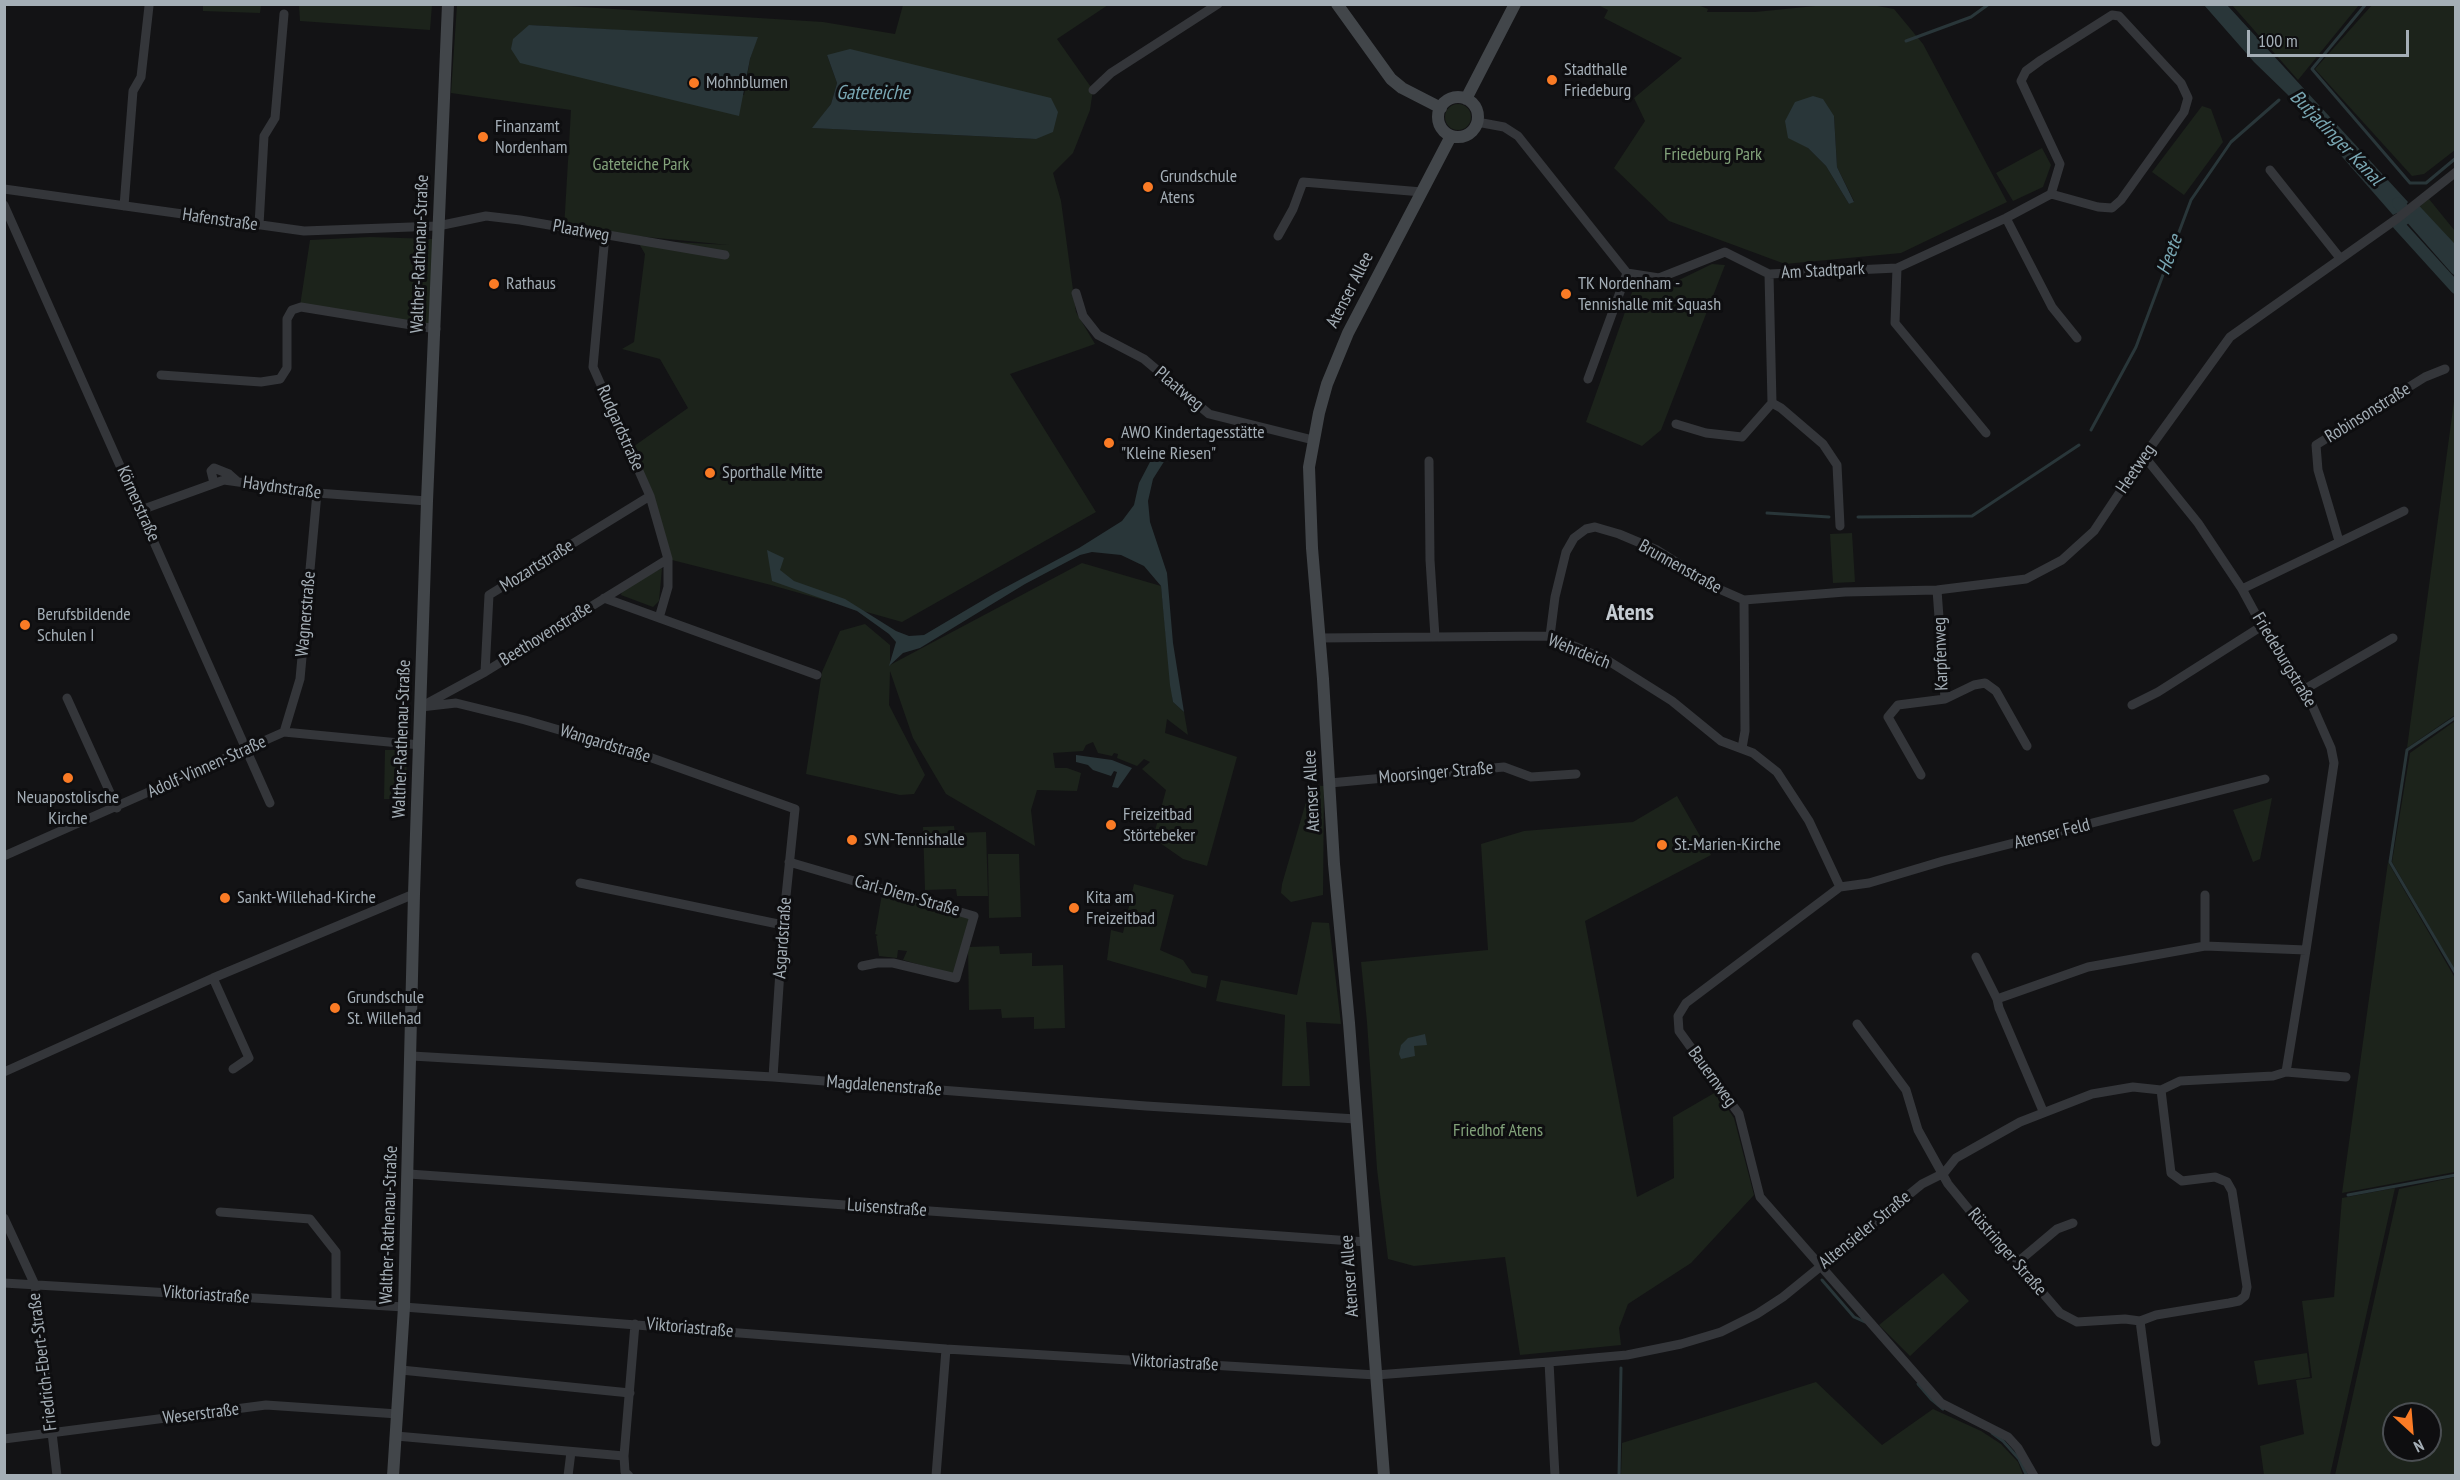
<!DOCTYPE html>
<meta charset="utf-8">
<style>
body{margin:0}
#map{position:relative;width:2460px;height:1480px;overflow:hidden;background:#131315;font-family:"PT Sans Narrow",sans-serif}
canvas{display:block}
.frame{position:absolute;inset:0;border:6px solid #a4aeb6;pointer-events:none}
.north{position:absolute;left:2382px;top:1402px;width:60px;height:60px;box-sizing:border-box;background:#0e0e10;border:2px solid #4a4e52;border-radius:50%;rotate:154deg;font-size:16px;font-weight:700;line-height:24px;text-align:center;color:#a4aeb6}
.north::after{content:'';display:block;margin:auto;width:21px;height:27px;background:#fa7b25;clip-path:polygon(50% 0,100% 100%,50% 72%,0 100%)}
.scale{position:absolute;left:2247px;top:30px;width:162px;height:27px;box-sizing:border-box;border:3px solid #a4aeb6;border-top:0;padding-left:8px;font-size:18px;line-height:21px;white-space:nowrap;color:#a4aeb6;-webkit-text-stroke:4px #0e0e10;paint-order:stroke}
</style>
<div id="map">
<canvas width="2460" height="1480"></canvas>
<div class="frame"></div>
<div class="north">N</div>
<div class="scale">100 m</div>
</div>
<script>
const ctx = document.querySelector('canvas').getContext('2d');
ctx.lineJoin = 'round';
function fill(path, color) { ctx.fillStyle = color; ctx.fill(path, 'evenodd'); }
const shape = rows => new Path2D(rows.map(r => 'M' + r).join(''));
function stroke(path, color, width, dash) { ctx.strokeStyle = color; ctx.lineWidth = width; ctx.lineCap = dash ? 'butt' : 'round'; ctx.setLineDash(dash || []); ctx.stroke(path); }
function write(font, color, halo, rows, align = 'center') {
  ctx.font = font + ' "PT Sans Narrow",sans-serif'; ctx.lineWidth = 6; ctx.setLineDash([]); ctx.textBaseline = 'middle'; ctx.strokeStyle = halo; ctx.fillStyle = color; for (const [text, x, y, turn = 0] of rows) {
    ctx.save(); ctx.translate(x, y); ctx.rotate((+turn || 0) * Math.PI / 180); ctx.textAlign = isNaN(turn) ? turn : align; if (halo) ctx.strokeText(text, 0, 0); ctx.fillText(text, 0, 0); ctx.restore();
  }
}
const green = shape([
 [1835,4,1872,5,1894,9,1923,44,2007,202,1901,253,1785,264,1669,221,1614,168,1645,121,1634,98,1682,58,1604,18,1608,10,1598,5,1698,5,1708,9,1707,12,1755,12],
 [1834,116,1837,167,1854,201,1849,204,1826,166,1808,148],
 [203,5,261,5,260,13,203,11],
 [299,5,299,4,432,5,430,30,300,21],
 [457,5,550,5,823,22,895,34,903,5,1108,5,1057,39,1093,90,1090,110,1073,153,1053,173,1061,201,1076,312,1095,344,1010,374,1096,512,902,622,771,585,668,559,630,449,688,408,660,359,622,349,634,342,645,254,637,240,729,245,564,229,571,110,451,93],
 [529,25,757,38,750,59,744,95],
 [827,55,1036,139,813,128,831,104,837,83],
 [2232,5,2359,5,2298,80],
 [2372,5,2455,5,2455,150,2424,174,2412,176,2315,69],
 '1445 117a13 13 0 1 1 26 0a13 13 0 1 1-26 0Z',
 [2202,106,2211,109,2223,142,2184,195,2152,172],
 [2042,148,2051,165,2043,187,2013,201,1996,173],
 [2429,199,2455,231,2455,254,2415,210],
 [370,237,433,239,432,327,300,306,310,240],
 [1712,264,1725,265,1661,430,1642,446,1586,422,1636,281,1679,280],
 [2455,394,2455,715,2407,748],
 [1852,533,1855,582,1833,583,1830,534],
 [1082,563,1161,586,1173,702,1184,712,1188,735,1167,719,1165,733,1237,757,1207,866,1183,859,1153,838,1166,790,1142,769,1150,762,1144,759,1137,766,1117,758,1118,754,1114,753,1112,756,1098,753,1093,742,1086,745,1083,751,1053,753,1055,768,1067,768,1081,773,1077,791,1037,790,1031,810,1035,846,946,794,913,738,890,671,889,705,925,775,914,794,900,795,806,774,822,672,840,631,865,624,890,645,890,665],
 [662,568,659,601,653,607,621,595,622,590],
 [2455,721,2455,970,2392,862,2410,753],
 [385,750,407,750,406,799,384,799],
 [1311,785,1324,786,1323,895,1291,902,1281,893,1282,884],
 [1677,796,1711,855,1585,921,1637,1197,1674,1178,1673,1117,1716,1092,1734,1118,1754,1195,1691,1263,1628,1304,1619,1328,1621,1345,1520,1355,1505,1257,1414,1266,1388,1259,1377,1169,1367,1022,1361,962,1488,950,1481,844,1524,831,1633,822],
 [2272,798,2260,859,2253,862,2233,810],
 [954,826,955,833,986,832,988,896,957,896,956,889,925,890,923,827],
 [988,854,1019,854,1021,917,989,918],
 [2388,862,2455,978,2455,1172,2342,1193],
 [1134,884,1174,895,1160,950,1183,960,1192,973,1208,976,1206,988,1107,960,1111,930,1123,933],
 [882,894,971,918,956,975,903,960,907,951,898,950,897,958,879,956,876,936,878,935,875,934],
 [1312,922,1329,923,1341,1024,1306,1022,1310,1086,1282,1086,1285,1015,1216,1001,1221,980,1297,995],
 [999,946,1000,954,1032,953,1032,966,1063,965,1065,1028,1034,1029,1034,1017,1002,1018,1001,1009,969,1010,968,947],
 [2455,1177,2455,1475,2335,1475,2399,1189],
 [2394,1414,2430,1414,2430,1450,2394,1450],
 [2395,1188,2330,1475,2264,1475,2260,1446,2304,1434,2296,1380,2312,1378,2302,1301,2334,1297,2342,1198],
 [1943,1273,1969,1301,1910,1356,1879,1325],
 [2307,1353,2310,1377,2258,1385,2254,1361],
 [1816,1382,1882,1445,1933,1409,1981,1431,2001,1444,2018,1462,2023,1475,1621,1475,1622,1443]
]);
const water = shape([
 [2204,5,2227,5,2408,202,2406,205,2413,212,2403,220,2397,213,2393,215,2288,95,2254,62],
 [529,25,758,37,750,59,739,116,520,63,511,49,513,39],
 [850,49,1051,98,1058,112,1053,132,1036,139,812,128,831,104,837,83,827,55],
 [1813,96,1823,99,1834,116,1837,167,1854,202,1849,204,1826,166,1808,148,1788,138,1785,121,1795,102],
 [1163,448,1165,460,1153,479,1148,501,1150,522,1167,573,1173,643,1184,712,1173,702,1170,685,1161,586,1144,566,1121,555,1092,552,1080,555,1025,584,920,648,903,653,889,666,896,642,889,634,857,611,772,581,767,550,784,558,780,570,794,581,845,599,896,631,909,636,924,635,995,593,1079,548,1122,521,1134,505,1139,483,1150,462],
 [1076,755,1112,760,1132,768,1118,788,1112,787,1117,772,1114,771,1111,776,1093,770,1088,765,1076,762],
 [1425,1034,1427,1045,1414,1046,1415,1056,1401,1059,1399,1054,1401,1045,1408,1038]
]);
const stream = shape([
 [2366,4,2312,69,2410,183,2426,183,2456,158],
 [1906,41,1971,17,1989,4],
 [2091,430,2136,347,2191,200,2231,142,2279,100],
 [1767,513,1829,517],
 [1858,517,1972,516,2079,445],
 [2456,717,2407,750,2390,862,2456,974],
 [2348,1195,2456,1175],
 [1822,1280,1854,1317,1865,1322],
 [1918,1384,1931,1399,1943,1409],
 [1992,1433,2003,1441,2019,1459,2027,1476],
 [1619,1476,1621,1368]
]);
const canal = shape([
 [2398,203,2456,269],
 [2456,254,2415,210,2398,224,2456,288]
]);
const street = shape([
 [1093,90,1111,73,1218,4],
 [1477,122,1504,127,1518,136,1627,273,1659,278,1725,252,1769,274,1897,268,2006,218,2051,194,2098,207,2112,208,2121,200,2184,112,2188,98,2181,83,2119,16,2112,15,2041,60,2026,71,2021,81,2060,164,2051,194],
 [2270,170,2340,258],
 [4,189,304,231,438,226,486,216,520,220,725,255],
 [4,205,270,803],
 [124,206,133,91,141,77,149,6],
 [2006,218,2052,307,2077,338],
 [259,225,264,136,275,118,284,14],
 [605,235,593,367,650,496,668,559,668,587,659,618],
 [1278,236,1293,209,1303,182,1422,192],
 [1897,268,1895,323,1986,433],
 [1076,293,1083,316,1098,335,1144,359,1209,414,1313,440],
 [161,375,261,382,280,379,287,368,287,319,292,310,301,307,436,329],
 [1588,379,1627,273],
 [1772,403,1781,408,1823,444,1837,465,1840,526],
 [1676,424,1706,433,1742,437,1772,403,1769,274],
 [2144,456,2198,523,2242,589,2262,626,2305,689,2331,748,2334,763,2306,950,2286,1072],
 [1429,461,1430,560,1435,637],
 [214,483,211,471,214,468,229,474,238,482],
 [141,510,224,480,317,493,427,501],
 [2339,541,2318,470,2316,445,2425,377,2445,369],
 [2242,589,2404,511],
 [1937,590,1945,699],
 [604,598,817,675],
 [1550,636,1555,597,1566,552,1574,538,1586,529,1595,527,1619,534,1657,550,1719,589,1744,600,1845,592,1937,590,2026,579,2062,560,2094,531,2144,456,2230,337,2398,218,2456,172],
 [1319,638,1550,636,1607,660,1672,701,1721,741,1753,753,1777,772,1809,821,1840,887],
 [485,672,489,595,650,496],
 [2305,689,2393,638],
 [67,698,117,808],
 [426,704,485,672,668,559],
 [2132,705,2158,692,2262,626],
 [421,707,456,703,525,720,635,752,795,809,783,925,773,1077],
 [284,732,300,679,317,493],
 [1742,748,1745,731,1744,600],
 [1921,775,1888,717,1898,705,1945,699,1974,685,1985,683,1996,691,2027,746],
 [1330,783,1504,767,1531,777,1576,774],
 [4,856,284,732,420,745],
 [789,862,974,916,956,978,893,963,877,963,862,966],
 [580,883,783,925],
 [2205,895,2205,946],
 [1976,957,1997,999],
 [213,978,249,1058,233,1069],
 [1857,1024,1906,1090,1918,1130,1948,1184,1993,1239,2019,1261,2028,1276,2060,1313,2077,1322,2125,1319,2140,1321,2156,1315,2229,1303,2239,1301,2245,1296,2247,1287,2232,1191,2227,1182,2215,1177,2182,1181,2171,1173,2161,1090],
 [412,1056,773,1077,1146,1106,1356,1119],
 [4,1072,213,978,414,894],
 [2043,1111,1999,1008,1997,999,2088,967,2205,946,2306,950],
 [409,1174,1366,1242],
 [220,1212,310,1219,336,1252,336,1303],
 [4,1218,35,1285,57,1476],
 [2019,1261,2057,1229,2073,1223],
 [4,1283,404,1307,946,1349,1376,1375,1549,1362,1627,1355,1681,1344,1721,1332,1757,1314,1783,1297,1922,1184,1944,1173,1956,1158,2020,1122,2092,1094,2133,1087,2161,1090,2180,1081,2273,1076,2286,1072,2346,1077],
 [2140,1321,2156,1442],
 [1549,1362,1555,1476],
 [401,1370,630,1393],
 [396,1436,624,1456,625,1472,629,1476],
 [4,1439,266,1405,398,1414],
 [624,1456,635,1324],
 [568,1476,571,1452],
 [936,1476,946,1349],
 [2034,1476,2018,1448,2008,1437,1941,1403,1760,1197,1739,1114,1679,1031,1678,1016,1686,1003,1840,887,1869,883,1943,861,2265,779]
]);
const secondary = shape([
 [1337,4,1391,79,1402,88,1441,108],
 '1438 117a20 20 0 1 1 40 0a20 20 0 1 1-40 0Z',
 [1466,99,1515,4],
 [393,1476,404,1307,414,894,427,501,448,4],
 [1384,1476,1349,1023,1334,864,1323,679,1312,548,1309,467,1319,413,1327,384,1348,333,1451,136]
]);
const markers = [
 [1552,80,6,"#fa7b25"],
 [694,83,6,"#fa7b25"],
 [483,137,6,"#fa7b25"],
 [1148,187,6,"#fa7b25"],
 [494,284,6,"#fa7b25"],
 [1566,294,6,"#fa7b25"],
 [1109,443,6,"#fa7b25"],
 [710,473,6,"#fa7b25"],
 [25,625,6,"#fa7b25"],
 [68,778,6,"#fa7b25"],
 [1111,825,6,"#fa7b25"],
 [852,840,6,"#fa7b25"],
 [1662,845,6,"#fa7b25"],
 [225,898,6,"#fa7b25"],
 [1074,908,6,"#fa7b25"],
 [335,1008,6,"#fa7b25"]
];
const poiNames = [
 ["Stadthalle",1564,70],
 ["Friedeburg",1564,91],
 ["Mohnblumen",706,83],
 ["Finanzamt",495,127],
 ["Nordenham",495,148],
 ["Grundschule",1160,177],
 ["Atens",1160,198],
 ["Rathaus",506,284],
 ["TK Nordenham -",1578,284],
 ["Tennishalle mit Squash",1578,305],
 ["AWO Kindertagesstätte",1121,433],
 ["\"Kleine Riesen\"",1121,454],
 ["Sporthalle Mitte",722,473],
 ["Berufsbildende",37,615],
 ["Schulen I",37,636],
 ["Neuapostolische",68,798,"center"],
 ["Kirche",68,819,"center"],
 ["Freizeitbad",1123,815],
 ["Störtebeker",1123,836],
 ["SVN-Tennishalle",864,840],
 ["St.-Marien-Kirche",1674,845],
 ["Sankt-Willehad-Kirche",237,898],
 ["Kita am",1086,898],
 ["Freizeitbad",1086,919],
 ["Grundschule",347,998],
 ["St. Willehad",347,1019]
];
const parkNames = [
 ["Friedeburg Park",1713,155],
 ["Gateteiche Park",641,165],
 ["Friedhof Atens",1498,1131]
];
const streetNames = [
 ["Hafenstraße",220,220,8],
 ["Plaatweg",581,231,10],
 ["Walther-Rathenau-Straße",420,254,-88],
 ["Am Stadtpark",1823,271,-3],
 ["Atenser Allee",1350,290,-63],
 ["Plaatweg",1179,389,40],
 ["Robinsonstraße",2368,413,-32],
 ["Rudgardstraße",620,428,66],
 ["Heetweg",2136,469,-56],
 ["Haydnstraße",282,488,8],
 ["Körnerstraße",138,504,66],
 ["Mozartstraße",537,566,-32],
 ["Brunnenstraße",1680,567,29],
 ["Wagnerstraße",306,614,-85],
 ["Beethovenstraße",546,634,-32],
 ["Wehrdeich",1579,652,22],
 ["Karpfenweg",1941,654,-92],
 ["Friedeburgstraße",2284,660,59],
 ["Walther-Rathenau-Straße",402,739,-88],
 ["Wangardstraße",605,744,17],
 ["Adolf-Vinnen-Straße",207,767,-24],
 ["Moorsinger Straße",1436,773,-5],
 ["Atenser Allee",1312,791,-93],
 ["Atenser Feld",2052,834,-14],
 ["Carl-Diem-Straße",907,896,16],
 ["Asgardstraße",783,938,-86],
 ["Bauernweg",1712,1077,54],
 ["Magdalenenstraße",884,1086,4],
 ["Luisenstraße",887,1208,4],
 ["Walther-Rathenau-Straße",389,1225,-88],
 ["Altensieler Straße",1865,1230,-39],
 ["Rüstringer Straße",2007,1252,49],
 ["Atenser Allee",1350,1276,-94],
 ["Viktoriastraße",206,1295,4],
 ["Viktoriastraße",690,1328,5],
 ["Friedrich-Ebert-Straße",43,1362,-97],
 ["Viktoriastraße",1175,1363,3],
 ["Weserstraße",201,1414,-7]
];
const waterNames = [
 ["Gateteiche",873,93],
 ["Butjadinger Kanal",2336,138,46],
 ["Heete",2170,255,-70]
];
const districtNames = [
 ["Atens",1630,613]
];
fill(green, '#1c231b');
fill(water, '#293639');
stroke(stream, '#293639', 3);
stroke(canal, '#293639', 12);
stroke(street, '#34363a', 9);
stroke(secondary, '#42464a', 12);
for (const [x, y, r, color] of markers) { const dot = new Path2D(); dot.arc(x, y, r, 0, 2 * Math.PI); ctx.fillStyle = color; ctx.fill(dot); stroke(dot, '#0e0e10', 2); }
write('18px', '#a4aeb6', '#0e0e10', poiNames, 'left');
write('18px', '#82a27a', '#0e0e10', parkNames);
write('18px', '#a4aeb6', '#0e0e10', streetNames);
write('italic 20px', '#79a7b3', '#0e0e10', waterNames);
write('bold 24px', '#c5ccd2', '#0e0e10', districtNames);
</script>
